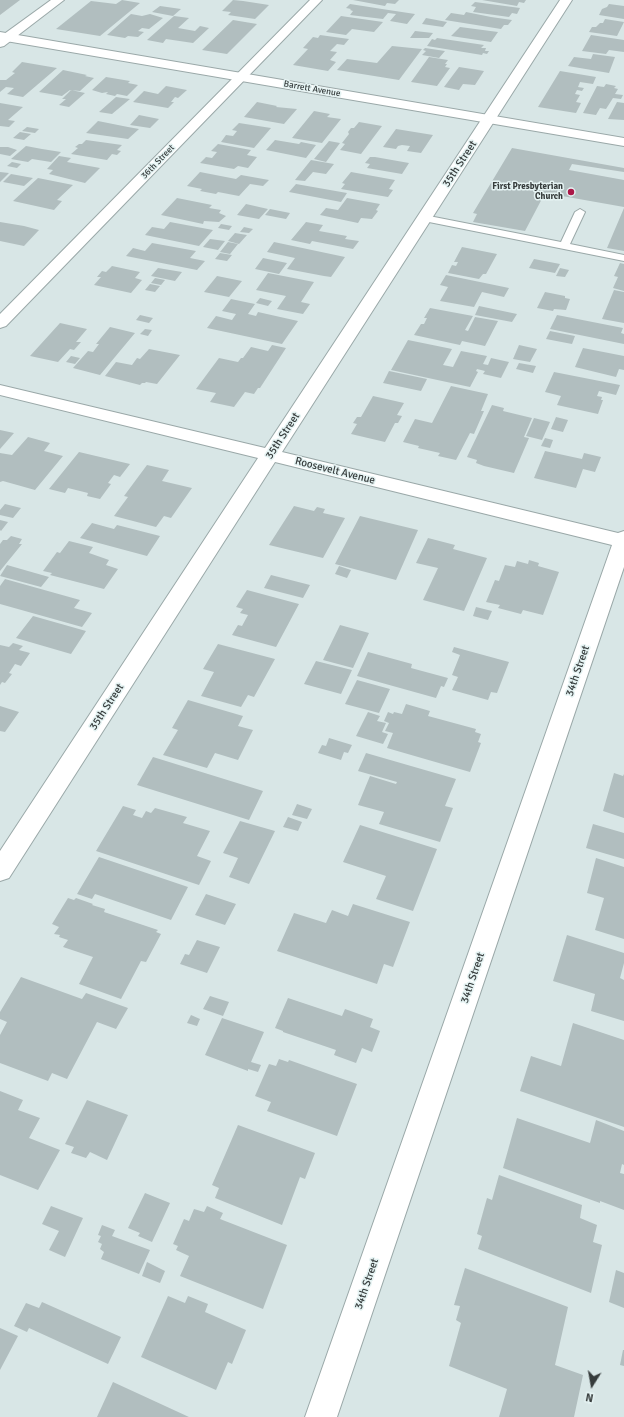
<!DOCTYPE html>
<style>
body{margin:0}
#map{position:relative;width:624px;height:1417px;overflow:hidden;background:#d8e6e6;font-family:Signika,sans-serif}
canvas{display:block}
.north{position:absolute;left:572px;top:1365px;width:40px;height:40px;-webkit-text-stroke:3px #e5f3f3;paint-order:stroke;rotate:191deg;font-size:11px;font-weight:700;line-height:16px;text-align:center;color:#363c3c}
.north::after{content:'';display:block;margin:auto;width:14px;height:18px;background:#363c3c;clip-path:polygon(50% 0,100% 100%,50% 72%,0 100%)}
</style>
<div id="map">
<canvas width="624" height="1417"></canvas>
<div class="north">N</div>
</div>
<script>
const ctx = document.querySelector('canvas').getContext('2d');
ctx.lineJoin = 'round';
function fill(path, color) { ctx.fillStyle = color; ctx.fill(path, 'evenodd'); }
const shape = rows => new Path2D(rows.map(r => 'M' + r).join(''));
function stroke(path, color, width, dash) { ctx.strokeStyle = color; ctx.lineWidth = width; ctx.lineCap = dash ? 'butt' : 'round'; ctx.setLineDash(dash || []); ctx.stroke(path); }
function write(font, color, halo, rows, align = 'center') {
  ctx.font = font + ' Signika,sans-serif'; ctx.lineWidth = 3; ctx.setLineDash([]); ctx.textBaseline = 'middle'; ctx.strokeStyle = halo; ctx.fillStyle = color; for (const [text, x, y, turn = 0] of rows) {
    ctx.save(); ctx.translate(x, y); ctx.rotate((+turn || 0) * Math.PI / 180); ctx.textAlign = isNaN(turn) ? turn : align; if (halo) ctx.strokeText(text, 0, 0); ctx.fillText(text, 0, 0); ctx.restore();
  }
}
const building = shape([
 [0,0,20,0,0,15],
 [122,0,140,3,100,36,56,29,91,1,116,4],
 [233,0,243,1,269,5,255,19,228,15,231,12,222,11],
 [353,0,399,0,395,4,387,3,385,6],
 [482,0,526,0,524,3,519,2,517,6],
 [475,2,520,8,517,14,512,13,509,17,473,12,476,7,471,6],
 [350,4,382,9,415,14,407,24,390,21,396,14,388,13,383,19,350,15,353,11,350,10,351,9,346,8],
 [609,4,624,6,624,19,599,15,602,9,607,7],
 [160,6,181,9,173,16,152,12],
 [466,12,491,17,512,20,508,25,504,25,501,29,445,20,451,13,464,15],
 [131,14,142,16,150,14,163,18,149,29,142,28,138,31,144,32,138,37,128,36,125,38,107,35],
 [174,16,189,18,178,28,195,31,200,26,209,28,193,43,166,39,163,43,147,40],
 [341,16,383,22,374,32,352,29,346,35,326,32],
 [426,18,447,22,443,27,422,24],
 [605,19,624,22,617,36,589,32,592,27,596,27,600,23,603,23],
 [233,20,257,24,227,54,202,50],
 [460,27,498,32,491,42,451,36],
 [415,31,433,33,429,38,410,38],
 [320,35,349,39,344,45,337,44,330,51,337,52,330,60,336,62,328,71,293,65,308,49,303,48,313,37,318,38],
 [591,35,624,40,624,52,609,50,606,54,582,51],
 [437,38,484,45,481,48,486,48,485,51,489,51,487,54,483,53,482,55,427,46,432,39,435,40],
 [392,46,422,49,399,80,337,70,347,59,377,63],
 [425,48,445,51,439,58,422,55,426,51,423,50],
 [593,54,615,57,609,73,568,66,574,57,591,59],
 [429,57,448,60,445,64,447,64,445,67,450,68,437,86,411,82],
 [22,62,57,68,23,97,7,94,14,88,6,87,0,92,0,80,6,80,15,73,12,72],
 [459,67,484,71,475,85,463,84,459,90,444,87],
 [63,70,87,75,85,76,94,78,80,91,70,90,62,96,39,92],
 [560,71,596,77,593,84,580,82,578,87,584,88,582,91,577,90,575,94,580,95,576,102,581,103,576,113,538,107],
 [106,77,130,81,128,83,138,85,127,96,117,94,115,96,106,94,108,92,102,93,92,90],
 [606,84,616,86,614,88,618,89,615,94,623,95,621,99,613,98,606,109,600,108,596,115,583,113,597,86,604,87],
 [166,86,187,90,178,98,175,97,171,102,174,102,168,108,133,102,144,91,158,94],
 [71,90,85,93,69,107,59,105,66,99,62,99],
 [116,97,130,99,112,114,99,112],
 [257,102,277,106,276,107,297,109,284,124,244,117],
 [617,102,624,103,624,120,608,119],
 [0,103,23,107,8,120,15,121,9,127,0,126],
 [314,111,330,114,327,117,341,119,322,143,292,138],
 [139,115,159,119,150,128,130,125],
 [98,121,128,127,139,129,128,139,86,133],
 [359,122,382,126,361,154,340,150,345,144,342,143,349,134,348,132,351,128,354,128],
 [239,123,271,128,254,148,221,142,226,135,233,136,237,131,232,130],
 [27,127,39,129,35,133,22,131],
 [396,129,433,135,421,153,407,151,410,146,402,145,398,146,396,149,383,147],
 [20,132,31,134,24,140,13,138],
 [86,140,122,145,117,150,121,151,117,155,112,154,107,160,71,154,78,148,75,147,79,144,82,144],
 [275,140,299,144,301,142,316,145,306,158,266,150],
 [329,141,340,143,326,162,314,159],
 [218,144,251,150,247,155,257,157,248,168,238,166,234,169,200,163,206,157,212,158,217,152,211,151],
 [26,146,42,149,61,152,51,162,32,159,28,162,11,159],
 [0,147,8,147,17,150,10,156,0,154],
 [512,148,624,168,624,172,572,164,569,170,624,180,624,207,545,193,525,231,473,222,477,214,473,213],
 [59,156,71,158,67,162,100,168,85,183,49,174,53,170,47,169],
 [370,157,375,157,409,163,402,174,367,168,370,164,365,163],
 [311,160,334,164,326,174,313,172,305,181,295,180],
 [12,162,21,164,17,168,7,166],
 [0,172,9,173,0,182],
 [200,172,236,179,241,175,269,180,263,186,250,184,239,196,218,192,216,194,200,191,202,189,187,186],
 [351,172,395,180,389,189,393,190,388,197,341,189,345,184,342,183],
 [11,174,33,178,24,186,3,182],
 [38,178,73,185,57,200,62,201,54,210,13,201],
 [296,184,347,193,341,202,289,192],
 [177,198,212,205,209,208,221,210,219,213,226,216,219,222,204,221,203,224,161,215],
 [347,198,380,204,376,210,378,211,372,219,361,218,358,223,320,215,326,208,338,210],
 [246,204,268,209,259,219,237,215],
 [624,208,624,251,607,248],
 [270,209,290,213,286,219,265,215],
 [0,222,24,226,39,230,24,246,0,241],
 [170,222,213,230,199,246,145,235,152,227,164,229],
 [306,222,323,225,319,231,347,236,345,239,359,241,353,249,312,241,310,244,291,240],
 [221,224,232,226,229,230,218,228],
 [244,227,253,229,249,233,240,232],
 [235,233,247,235,239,244,228,241],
 [210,239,225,241,218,250,203,247],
 [228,242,238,244,230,254,220,252],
 [274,242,345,257,331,277,324,276,287,269,295,258,267,252],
 [152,243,196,251,190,258,205,261,197,270,126,256,133,248,145,251],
 [462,247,497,254,486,274,483,274,479,279,448,273,452,265,456,266,458,262,454,262],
 [220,253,232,255,227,261,215,259],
 [263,258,287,263,279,274,255,269],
 [534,259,560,264,555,273,529,268],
 [620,263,624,264,624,291,613,288,618,277,614,276],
 [112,266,140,272,135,278,142,280,131,293,94,285,101,277,97,277,102,271,106,272],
 [158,268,182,272,175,281,151,276],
 [560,268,569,270,565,277,556,276],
 [268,273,314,282,301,302,310,304,303,314,277,309,286,296,256,290],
 [446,275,509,288,504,297,482,292,474,307,440,301,448,287,440,285],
 [217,276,242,281,229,297,204,292],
 [155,278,165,280,161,285,151,283],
 [150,284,160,286,155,292,145,290],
 [614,290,624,292,624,323,602,319],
 [545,292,565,296,565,298,570,299,566,310,554,309,553,311,537,308],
 [260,298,272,301,268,306,256,303],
 [231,299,255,304,248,314,256,316,258,312,298,321,282,344,207,328,216,316,232,320,236,314,222,311],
 [479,306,517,314,512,322,475,315],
 [430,308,473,316,465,330,468,331,475,317,498,321,485,346,462,341,460,345,414,335,421,324,424,324,427,318,424,318],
 [140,315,153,318,149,323,136,320],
 [557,315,623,328,621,333,624,334,624,344,550,329],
 [60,323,87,329,76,342,81,342,74,350,70,349,58,362,30,356],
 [110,327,135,333,100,375,73,368,88,351,93,352,99,344,96,344],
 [145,329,152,330,148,336,140,334],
 [550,331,575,336,572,344,546,339],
 [408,340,452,349,443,365,453,367,461,351,487,356,483,364,488,365,491,358,509,362,501,378,483,374,485,371,477,369,476,371,478,372,470,387,391,370],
 [272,345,286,348,260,388,258,388,254,394,245,392,234,407,210,402,216,393,196,389,219,358,238,362,241,358,243,358,251,347,268,351],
 [519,345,537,349,530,362,513,359],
 [583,348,624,356,624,370,619,369,616,377,575,367],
 [149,349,180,355,157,384,146,382,145,383,142,383,140,385,105,376,116,362,132,365,137,358,140,359],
 [71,356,80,358,75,364,66,362],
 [519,363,536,366,533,373,516,369],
 [389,371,427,379,421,391,383,383],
 [554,372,620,385,616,395,599,391,597,396,602,397,601,400,603,400,598,414,557,405,561,396,545,392],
 [451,386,488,394,481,411,484,411,474,434,470,433,456,460,438,456,440,453,418,448,419,446,403,442,415,419,432,423],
 [373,396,404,403,397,415,402,416,398,423,395,423,385,442,351,434,357,424,353,423,357,417,361,417],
 [492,405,504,408,503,411,532,418,524,437,529,438,514,473,484,466,476,463,477,460,467,457],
 [556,417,568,420,563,432,551,429],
 [534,418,550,422,542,440,526,436],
 [0,430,14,433,0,449],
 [28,437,50,443,44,451,63,456,35,490,3,481,0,482,0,453,12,455],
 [545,438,553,440,550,448,541,446],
 [545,451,582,459,584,453,601,457,595,472,583,469,576,488,534,478],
 [79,452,130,464,120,477,114,475,108,483,111,484,100,499,87,496,88,493,68,488,65,493,49,489],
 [147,465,169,470,162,481,192,488,171,518,164,516,156,527,114,516,128,497,124,496],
 [5,504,21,508,13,518,0,515,0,510],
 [294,506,314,511,317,507,325,509,323,513,345,518,323,558,269,545],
 [360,516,418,530,396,580,335,564],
 [0,520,8,522,1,531,0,530],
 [92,523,114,529,117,525,160,536,147,556,80,538],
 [11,536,22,539,19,544,22,544,0,571,0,544,3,540,7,540],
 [428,538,455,545,453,549,487,558,464,611,423,600,438,568,416,563],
 [69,541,93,547,89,553,109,560,106,565,118,569,104,589,50,575,52,573,43,571,57,552,60,553],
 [529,560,539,563,538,566,559,572,543,615,523,610,521,614,498,608,500,605,486,602,495,580,499,581,505,565,515,567,517,561,528,564],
 [7,565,49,577,41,587,0,576],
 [339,566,351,570,347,578,335,574],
 [271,575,310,585,303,598,264,588],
 [5,579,80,600,74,608,92,613,82,627,0,604,0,586],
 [247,590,299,604,276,647,232,635,238,625,242,626,248,615,240,613,243,609,236,607],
 [476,607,492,611,488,620,473,616],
 [33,616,86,631,71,654,16,638],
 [340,625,369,633,353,668,323,660],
 [13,643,23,646,19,650,30,653,21,666,15,664,9,673,12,674,5,683,2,682,0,685,0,645,9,647],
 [218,644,275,659,254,697,248,695,241,707,201,696,214,672,203,669],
 [454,647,509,662,497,693,491,692,488,700,452,690,458,677,452,675,460,655,452,652],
 [368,652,412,664,411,668,448,678,444,687,441,686,436,698,357,676],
 [316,661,352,670,341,694,304,684],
 [357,680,390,689,379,713,345,704],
 [188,700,243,716,238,726,253,730,238,760,215,753,207,768,163,755,178,730,172,728],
 [406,704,430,711,428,716,476,729,475,732,481,734,478,742,481,743,470,772,387,748,393,733,385,731,389,723,384,721,388,712,393,714,394,712,402,714],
 [0,706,19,712,5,732,0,731],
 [368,712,380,716,377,721,386,723,382,732,388,734,383,744,356,736],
 [329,738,352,745,348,753,344,752,341,760,318,753,322,745,326,746],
 [366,753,456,779,445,806,453,808,440,842,379,824,384,812,358,805,370,776,396,784,397,782,358,771],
 [153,757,263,791,249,820,137,785],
 [614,773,623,776,624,774,624,818,603,811],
 [297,804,312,809,307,819,292,815],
 [123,806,136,810,133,815,142,818,146,811,151,813,155,808,187,817,183,823,210,831,197,856,211,861,199,885,96,851],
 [288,817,302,822,298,831,283,827],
 [240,821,275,831,249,884,229,877,238,858,223,853],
 [593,824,624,833,624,859,586,848],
 [360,825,437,849,413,911,376,899,386,876,343,862],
 [99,857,188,887,171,920,95,894,92,899,77,894],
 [596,858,624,867,624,939,595,930,604,898,587,893],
 [206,894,236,904,225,925,195,915],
 [68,898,74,900,76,898,93,904,92,905,105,909,104,912,158,930,156,932,161,934,146,962,141,961,121,999,79,984,93,957,63,947,68,940,59,937,60,935,54,934,59,927,52,924],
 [353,904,410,922,393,967,384,964,377,984,277,951,294,913,326,923,332,910,348,916],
 [567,935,624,953,624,963,620,978,624,980,624,1021,591,1011,595,994,553,981],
 [197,940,220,947,207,973,180,964,185,954,189,955],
 [21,977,82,999,86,993,128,1008,116,1029,97,1022,67,1079,52,1073,48,1081,0,1063,0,1035,7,1022,0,1019,0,1012],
 [210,996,229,1002,223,1016,203,1009],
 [288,998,342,1016,345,1009,373,1019,370,1027,380,1031,372,1052,362,1048,356,1063,334,1055,336,1050,283,1032,283,1031,275,1028],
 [191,1015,200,1019,197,1026,187,1023],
 [222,1018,264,1032,251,1062,261,1065,258,1072,248,1069,248,1071,205,1055],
 [573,1023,624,1040,624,1127,520,1091,531,1056,561,1066],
 [279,1059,288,1062,289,1060,357,1084,337,1136,267,1111,271,1102,255,1096,269,1064,276,1066],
 [0,1091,23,1100,18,1110,40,1118,29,1138,60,1150,38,1190,0,1175],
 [87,1100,128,1115,107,1160,90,1152,86,1158,71,1153,74,1147,65,1144],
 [517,1118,590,1143,596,1120,624,1131,624,1165,622,1164,620,1173,624,1174,624,1210,600,1201,600,1203,503,1168],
 [238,1125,315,1153,305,1179,300,1177,282,1225,215,1198,219,1188,212,1185],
 [499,1175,582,1205,580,1218,597,1225,593,1242,602,1245,591,1293,478,1249,482,1236,477,1234,487,1198,492,1200],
 [145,1193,170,1203,152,1242,138,1236,140,1233,128,1228],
 [51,1206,83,1218,65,1257,49,1250,59,1231,42,1224],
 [207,1206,223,1213,220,1219,287,1245,263,1309,180,1276,189,1256,176,1250,178,1246,173,1244,184,1219,189,1221,194,1209,204,1212],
 [102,1225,115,1230,112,1236,150,1250,139,1274,101,1259,104,1252,100,1249,102,1244,98,1242,101,1236,98,1235],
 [147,1262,165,1271,160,1283,142,1276],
 [465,1268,568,1307,555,1365,583,1375,574,1417,499,1417,507,1389,449,1366,461,1323,456,1320,460,1306,454,1305],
 [616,1270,624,1273,624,1308,609,1302],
 [168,1296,185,1303,188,1296,208,1304,205,1312,246,1330,232,1364,228,1362,216,1390,141,1357],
 [42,1302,121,1337,108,1364,29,1328,27,1332,14,1326,26,1303,39,1308],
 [0,1328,18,1336,0,1370],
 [623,1350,624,1350,624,1366,620,1365],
 [113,1382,189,1417,97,1417]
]);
const service = shape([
 [580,209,585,212,570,244,624,255,624,261,424,221,419,218,424,215,561,242,575,212,580,209]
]);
const minor = shape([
 [310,0,322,0,6,326,0,328,0,314,310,0],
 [560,0,572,0,282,452,618,533,624,531,624,567,337,1417,305,1417,612,545,275,462,9,878,0,881,0,851,258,458,0,395,0,385,265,448,560,0]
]);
const tertiary = shape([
 [51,0,64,0,4,46,0,47,0,37,51,0]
]);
const secondary = shape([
 [0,32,624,138,624,146,0,40,0,32]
]);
const markers = [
 [571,192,4,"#ab1747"]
];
const farStreetnames = [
 ["Barrett Avenue",312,89,10],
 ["36th Street",158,162,-46]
];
const farPoinames = [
 ["First Presbyterian",563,187],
 ["Church",563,197]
];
const streetNames = [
 ["35th Street",460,164,-57],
 ["35th Street",283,436,-57],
 ["Roosevelt Avenue",335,471,14],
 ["34th Street",578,671,-71],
 ["35th Street",107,707,-57],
 ["34th Street",473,978,-71],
 ["34th Street",367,1284,-71]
];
fill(building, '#b1bebf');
stroke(service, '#9aa8a8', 2);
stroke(minor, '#9aa8a8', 2);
stroke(tertiary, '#9aa8a8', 2);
stroke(secondary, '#9aa8a8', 2);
fill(service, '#fff');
fill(minor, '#fff');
fill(tertiary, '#fff');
fill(secondary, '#fff');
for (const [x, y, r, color] of markers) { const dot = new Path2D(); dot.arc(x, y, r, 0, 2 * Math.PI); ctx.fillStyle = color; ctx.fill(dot); stroke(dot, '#e5f3f3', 1.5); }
write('9px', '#363c3c', '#e5f3f3', farStreetnames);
write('bold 9px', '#363c3c', '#e5f3f3', farPoinames, 'right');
write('11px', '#363c3c', '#e5f3f3', streetNames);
</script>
